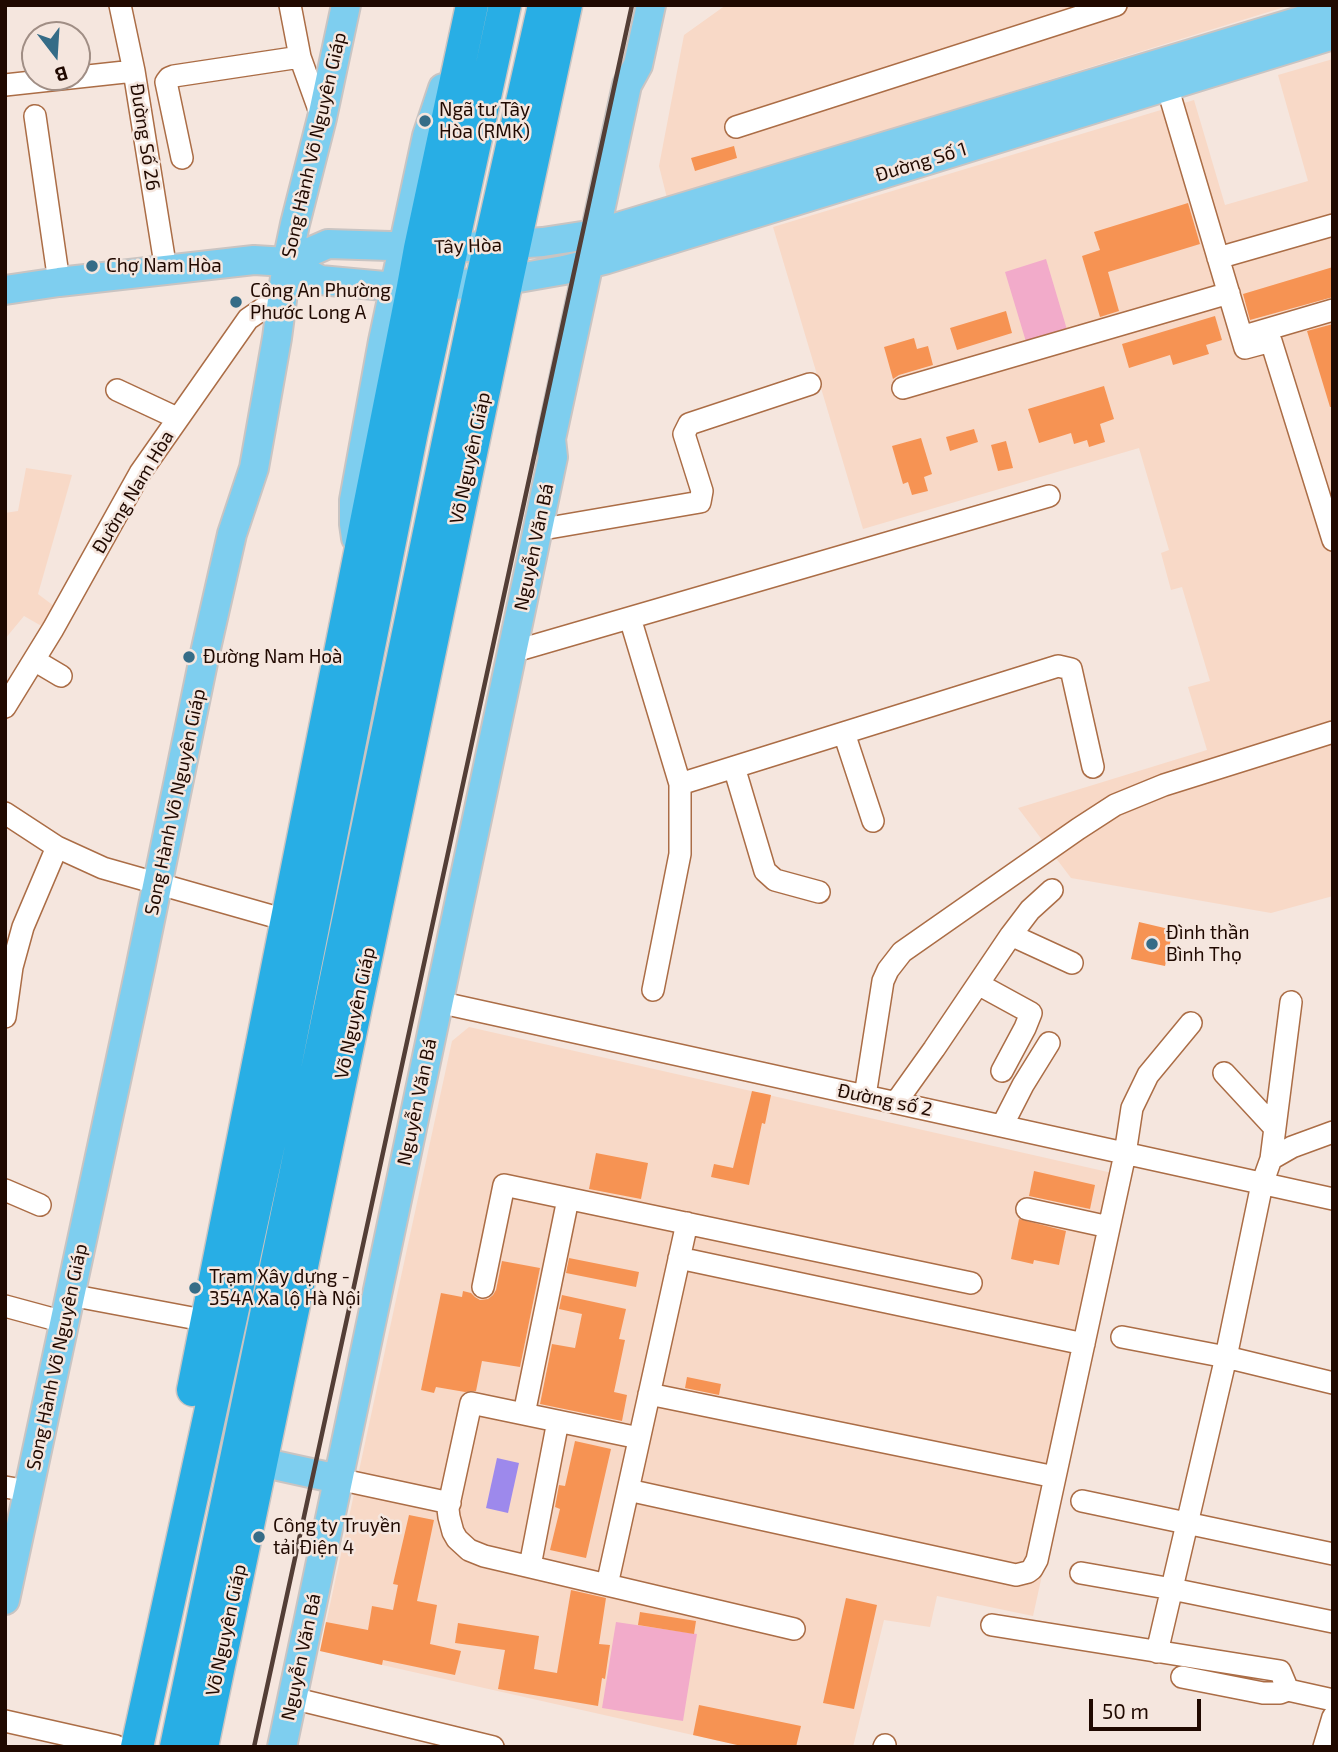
<!DOCTYPE html>
<meta charset="utf-8">
<style>
body{margin:0}
#map{position:relative;width:1338px;height:1752px;overflow:hidden;background:#f5e6de;font-family:"Exo 2",sans-serif}
canvas{display:block}
.frame{position:absolute;inset:0;border:7px solid #200900;pointer-events:none}
.north{position:absolute;left:21px;top:21px;width:70px;height:70px;box-sizing:border-box;background:#f5e6de;border:2px solid #a08e85;border-radius:50%;rotate:163deg;font-size:19px;font-weight:700;line-height:28px;text-align:center;color:#200900}
.north::after{content:'';display:block;margin:auto;width:24px;height:32px;background:#356c87;clip-path:polygon(50% 0,100% 100%,50% 72%,0 100%)}
.scale{position:absolute;left:1089px;top:1699px;width:112px;height:32px;box-sizing:border-box;border:4px solid #200900;border-top:0;padding-left:9px;font-size:21px;line-height:24px;white-space:nowrap;color:#200900;-webkit-text-stroke:5px #f5e6de;paint-order:stroke}
</style>
<div id="map">
<canvas width="1338" height="1752"></canvas>
<div class="frame"></div>
<div class="north">B</div>
<div class="scale">50 m</div>
</div>
<script>
const ctx = document.querySelector('canvas').getContext('2d');
ctx.lineJoin = 'round';
function fill(path, color) { ctx.fillStyle = color; ctx.fill(path, 'evenodd'); }
const shape = rows => new Path2D(rows.map(r => 'M' + r).join(''));
function stroke(path, color, width, dash) { ctx.strokeStyle = color; ctx.lineWidth = width; ctx.lineCap = dash ? 'butt' : 'round'; ctx.setLineDash(dash || []); ctx.stroke(path); }
function write(font, color, halo, rows, align = 'center') {
  ctx.font = font + ' "Exo 2",sans-serif'; ctx.lineWidth = 5; ctx.setLineDash([]); ctx.textBaseline = 'middle'; ctx.strokeStyle = halo; ctx.fillStyle = color; for (const [text, x, y, turn = 0] of rows) {
    ctx.save(); ctx.translate(x, y); ctx.rotate((+turn || 0) * Math.PI / 180); ctx.textAlign = isNaN(turn) ? turn : align; if (halo) ctx.strokeText(text, 0, 0); ctx.fillText(text, 0, 0); ctx.restore();
  }
}
const built = shape([
 [726,5,1291,5,667,198,659,166,684,35],
 [1333,59,1333,896,1271,913,1071,878,1018,808,1207,750,1188,687,1210,681,1182,587,1171,590,1161,553,1169,550,1139,448,863,529,773,227,1194,100,1225,205,1308,181,1278,75],
 [26,468,72,475,38,594,58,609,45,628,24,616,5,639,5,513,18,511],
 [469,1027,1130,1177,1033,1616,937,1596,930,1627,884,1620,853,1747,746,1747,320,1651,452,1041]
]);
const green = shape([
 [1046,259,1068,333,1027,345,1005,272],
 [616,1622,697,1634,683,1721,602,1708]
]);
const water = shape([
 [497,1458,519,1463,508,1513,486,1508]
]);
const building = shape([
 [734,146,737,158,695,171,691,158],
 [1188,203,1200,244,1108,272,1119,311,1100,317,1082,256,1100,250,1094,232],
 [1333,267,1333,297,1250,320,1243,294],
 [1006,311,1012,333,957,350,950,328],
 [1215,316,1222,340,1206,345,1209,354,1173,365,1170,355,1129,368,1122,344],
 [1333,324,1333,407,1330,407,1307,331],
 [914,338,917,349,928,346,933,365,899,375,893,379,884,347],
 [1104,386,1114,419,1100,424,1105,442,1089,447,1087,440,1074,444,1071,433,1039,443,1028,409],
 [974,429,978,442,950,451,946,437],
 [921,438,932,474,924,477,928,491,912,495,908,482,903,484,892,446],
 [1006,441,1013,468,998,471,991,445],
 [1139,922,1173,930,1165,966,1131,959],
 [752,1091,771,1095,765,1124,762,1123,749,1185,711,1177,714,1164,733,1168],
 [596,1153,648,1163,641,1199,589,1189],
 [1034,1171,1095,1185,1090,1209,1029,1196],
 [1019,1219,1066,1231,1059,1265,1034,1260,1033,1264,1011,1259],
 [569,1258,639,1272,636,1287,566,1273],
 [502,1261,540,1268,520,1367,482,1361,476,1391,465,1392,436,1387,434,1393,421,1390,441,1293,462,1297,463,1291,471,1293,475,1297,480,1300,488,1299,493,1295,496,1290],
 [562,1295,626,1309,619,1339,625,1340,614,1392,627,1395,622,1421,540,1404,552,1344,575,1348,582,1314,559,1309],
 [687,1377,721,1384,719,1395,685,1388],
 [575,1441,611,1449,586,1558,550,1550,560,1509,555,1507,559,1485,565,1486],
 [409,1515,434,1520,417,1601,437,1605,430,1644,461,1651,455,1675,383,1660,382,1665,320,1651,326,1622,368,1630,372,1606,393,1610,398,1585,393,1584],
 [571,1590,606,1598,599,1644,610,1645,605,1679,602,1678,598,1706,498,1689,505,1650,455,1643,458,1623,539,1636,534,1669,557,1673],
 [846,1598,877,1605,854,1709,823,1703],
 [640,1612,696,1621,694,1634,638,1625],
 [699,1705,801,1726,796,1747,746,1747,693,1735]
]);
const minor = shape([
 [120,5,134,71,166,270],
 [290,5,300,57,322,118],
 [5,85,134,71],
 [1167,86,1245,348,1271,341,1333,540],
 [35,116,59,282],
 [736,127,1116,5],
 [182,158,166,82,169,78,174,76,300,57],
 [1218,258,1333,225],
 [1251,334,1333,310],
 [903,388,1229,293],
 [117,390,177,418],
 [537,530,700,502,702,491,684,434,689,424,810,384],
 [630,618,680,784,680,854,653,990],
 [512,652,1049,496],
 [34,660,61,676],
 [5,707,53,629,140,473,248,319,283,295],
 [844,733,873,821],
 [734,767,765,871,775,880,819,892],
 [680,784,1058,666,1071,669,1093,767],
 [5,813,57,847,103,868,286,920],
 [1011,935,1072,963],
 [978,984,1031,1013,1025,1028,1002,1071],
 [438,1002,1333,1199],
 [5,1017,12,967,23,927,57,847],
 [1224,1073,1274,1127],
 [865,1096,883,981,888,970,902,952,1078,829,1115,805,1164,785,1333,732],
 [893,1102,899,1098,934,1049,1011,935,1030,910,1052,890],
 [1002,1126,1023,1085,1049,1043],
 [1271,1159,1292,1147,1333,1132],
 [5,1190,40,1205],
 [1027,1209,1109,1227],
 [679,1258,1084,1344],
 [483,1287,504,1185,971,1283],
 [70,1295,208,1321],
 [5,1306,64,1322],
 [1122,1337,1226,1357,1333,1383],
 [649,1394,1055,1477],
 [524,1414,568,1199],
 [639,1438,471,1403,448,1509,449,1517,453,1532,457,1539,469,1550,484,1556,794,1629],
 [338,1479,450,1503],
 [5,1487,28,1491],
 [628,1490,1016,1575,1028,1572,1032,1569,1037,1560,1125,1154,1132,1108,1148,1075,1191,1023],
 [1082,1501,1333,1554],
 [530,1566,558,1421],
 [1081,1573,1172,1589,1333,1622],
 [607,1585,687,1223],
 [992,1625,1280,1671,1288,1690,1333,1700],
 [1157,1652,1226,1357,1262,1184,1271,1159,1291,1002],
 [1182,1677,1263,1693,1280,1693,1288,1690],
 [292,1698,493,1747],
 [5,1721,116,1746],
 [884,1747,885,1745],
 [1324,1747,1333,1717]
]);
const major = shape([
 [287,262,328,244,452,248,543,242,595,234,1333,11],
 [5,290,59,282,254,260,287,262,320,280,395,287,443,286,507,280,564,270,604,260,1333,35],
 [356,538,354,524,354,500,383,341,427,136,443,88],
 [242,1458,338,1479],
 [5,1600,140,969,205,653,232,534,254,468,277,338,287,262,295,224,322,118,346,5],
 [282,1747,553,457,551,439,627,85,638,65,651,5]
]);
const highway = shape([
 [193,1390,413,287,420,248,472,5],
 [137,1747,277,1107,412,431,505,5],
 [176,1747,481,283,544,5],
 [202,1747,507,280,566,5]
]);
const rail = shape([
 [254,1747,632,5]
]);
const markers = [
 [425,121,7,"#356c87"],
 [92,266,7,"#356c87"],
 [236,302,7,"#356c87"],
 [189,657,7,"#356c87"],
 [1152,944,7,"#356c87"],
 [195,1288,7,"#356c87"],
 [259,1537,7,"#356c87"]
];
const poiNames = [
 ["Ngã tư Tây",439,110],
 ["Hòa (RMK)",439,132],
 ["Chợ Nam Hòa",106,266],
 ["Công An Phường",250,291],
 ["Phước Long A",250,313],
 ["Đường Nam Hoà",203,657],
 ["Đình thần",1166,933],
 ["Bình Thọ",1166,955],
 ["Trạm Xây dựng -",209,1277],
 ["354A Xa lộ Hà Nội",209,1299],
 ["Công ty Truyền",273,1526],
 ["tải Điện 4",273,1548]
];
const streetNames = [
 ["Đường Số 26",145,137,81],
 ["Song Hành Võ Nguyên Giáp",314,145,-77],
 ["Đường Số 1",921,162,-17],
 ["Tây Hòa",468,246,-2],
 ["Võ Nguyên Giáp",470,458,-78],
 ["Đường Nam Hòa",133,492,-59],
 ["Nguyễn Văn Bá",534,547,-78],
 ["Song Hành Võ Nguyên Giáp",175,802,-78],
 ["Võ Nguyên Giáp",355,1013,-78],
 ["Đường số 2",885,1100,12],
 ["Nguyễn Văn Bá",417,1102,-78],
 ["Song Hành Võ Nguyên Giáp",57,1357,-78],
 ["Võ Nguyên Giáp",226,1630,-78],
 ["Nguyễn Văn Bá",301,1657,-78]
];
fill(built, '#f8d9c7');
fill(green, '#f2abca');
fill(water, '#9d89ec');
fill(building, '#f69353');
stroke(minor, '#ab6d46', 24);
stroke(major, '#c9c4c2', 32);
stroke(highway, '#c9c4c2', 35);
stroke(minor, '#fff', 21);
stroke(major, '#7eceef', 28);
stroke(highway, '#28aee5', 32);
stroke(rail, '#533e36', 4.5);
for (const [x, y, r, color] of markers) { const dot = new Path2D(); dot.arc(x, y, r, 0, 2 * Math.PI); ctx.fillStyle = color; ctx.fill(dot); stroke(dot, '#f5e6de', 2.5); }
write('19px', '#200900', '#f5e6de', poiNames, 'left');
write('19px', '#200900', '#f5e6de', streetNames);
</script>
